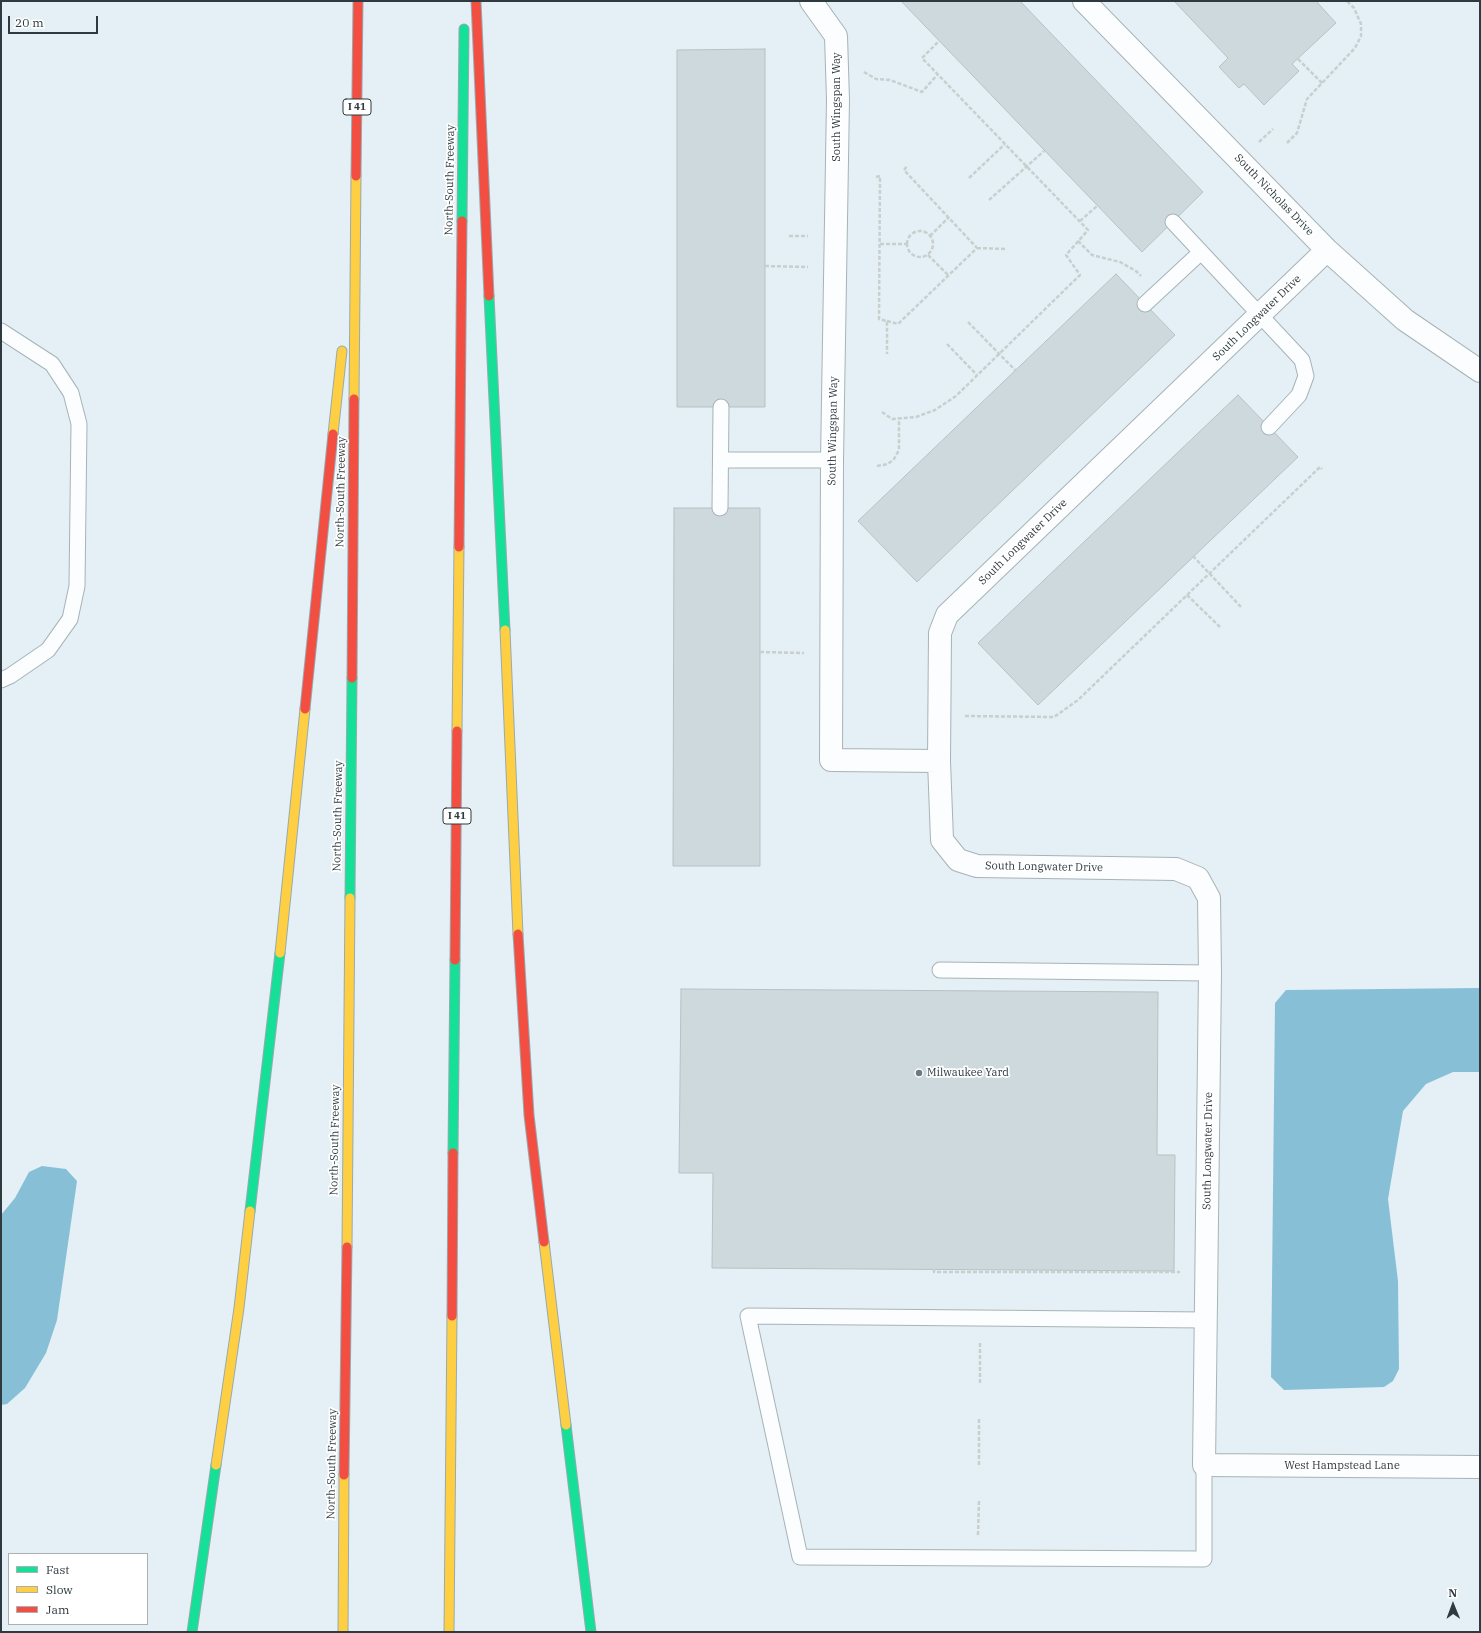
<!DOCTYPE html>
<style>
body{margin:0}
#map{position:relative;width:1481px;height:1633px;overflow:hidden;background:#e4f0f5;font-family:"IBM Plex Serif",serif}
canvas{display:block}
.frame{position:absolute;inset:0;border:2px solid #2e3a3f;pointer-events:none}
.legend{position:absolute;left:8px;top:1553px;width:140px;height:72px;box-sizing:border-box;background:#fff;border:1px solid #abb0b2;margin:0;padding:5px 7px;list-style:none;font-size:12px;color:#2e3a3f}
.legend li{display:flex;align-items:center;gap:8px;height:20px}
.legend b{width:20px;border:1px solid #abb0b2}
.north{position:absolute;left:1433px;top:1585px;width:40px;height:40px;-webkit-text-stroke:3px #fff;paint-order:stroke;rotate:359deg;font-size:11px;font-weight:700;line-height:16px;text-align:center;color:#2e3a3f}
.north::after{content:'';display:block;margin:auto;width:14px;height:18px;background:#2e3a3f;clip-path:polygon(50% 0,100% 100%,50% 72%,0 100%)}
.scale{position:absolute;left:8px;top:16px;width:90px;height:18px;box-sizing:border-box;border:2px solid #2e3a3f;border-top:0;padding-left:5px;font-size:12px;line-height:14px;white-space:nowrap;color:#2e3a3f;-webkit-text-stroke:3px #fff;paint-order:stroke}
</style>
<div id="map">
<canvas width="1481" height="1633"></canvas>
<div class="frame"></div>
<ul class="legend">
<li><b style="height:5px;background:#16e098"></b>Fast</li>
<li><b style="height:5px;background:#ffcf43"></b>Slow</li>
<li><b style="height:5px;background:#f24e42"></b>Jam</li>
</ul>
<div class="north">N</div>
<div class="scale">20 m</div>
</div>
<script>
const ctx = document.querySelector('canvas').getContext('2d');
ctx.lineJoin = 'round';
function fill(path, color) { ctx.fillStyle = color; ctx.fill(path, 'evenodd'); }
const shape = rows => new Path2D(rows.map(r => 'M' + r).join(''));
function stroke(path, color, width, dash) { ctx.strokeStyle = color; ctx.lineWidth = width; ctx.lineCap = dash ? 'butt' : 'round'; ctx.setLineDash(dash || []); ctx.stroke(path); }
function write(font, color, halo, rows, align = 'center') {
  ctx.font = font + ' "IBM Plex Serif",serif'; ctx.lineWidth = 3.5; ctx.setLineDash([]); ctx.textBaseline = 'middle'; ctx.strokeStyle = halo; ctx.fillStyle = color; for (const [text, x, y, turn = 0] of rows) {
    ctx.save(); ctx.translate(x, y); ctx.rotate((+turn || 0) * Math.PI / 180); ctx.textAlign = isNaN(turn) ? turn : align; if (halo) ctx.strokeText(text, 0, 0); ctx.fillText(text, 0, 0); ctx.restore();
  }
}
const water = shape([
 [1480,988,1480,1072,1453,1072,1426,1084,1403,1111,1388,1199,1398,1281,1399,1369,1393,1381,1384,1387,1284,1390,1271,1377,1275,1003,1286,990],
 [42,1166,66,1169,77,1181,57,1320,46,1353,25,1388,7,1404,1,1405,1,1215,15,1198,29,1172]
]);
const building = shape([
 [901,1,1020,1,1203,192,1142,252,901,1],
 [1174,1,1316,1,1336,23,1292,64,1299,71,1264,105,1244,84,1239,88,1219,67,1228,58,1174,1],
 [765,49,765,407,677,407,677,50,765,49],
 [1116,274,1175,335,917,582,858,521,1116,274],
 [1238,395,1298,457,1038,705,978,643,1238,395],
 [674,508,760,508,760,866,673,866,674,508],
 [681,989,1158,992,1157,1155,1175,1155,1174,1271,712,1268,713,1173,679,1173,681,989]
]);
const path = shape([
 [1298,59,1322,83],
 [864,72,876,79,890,80,922,92,938,74],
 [1259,142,1273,129],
 [1287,143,1297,133,1307,99,1355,48,1361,36,1361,24,1354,8,1347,1],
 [876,177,880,176,879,319,887,321,887,354],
 [969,178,1005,144],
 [989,200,1044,151],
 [1080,221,1097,206],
 '907 244a13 13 0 1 1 26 0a13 13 0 1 1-26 0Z',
 [789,236,808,236],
 [930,236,949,217],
 [1078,241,1092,255,1120,262,1136,271,1141,276],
 [880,244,907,244],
 [977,248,1005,249],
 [928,255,949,276],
 [765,266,808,267],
 [887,321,898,324,977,248,904,170,907,166],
 [968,322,1016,371],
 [947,344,977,375],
 [882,412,892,419,916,417,935,410,956,396,1080,275,1066,255,1088,230,922,58,939,41],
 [877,466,888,464,894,459,899,450,899,419],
 [1193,556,1241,607],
 [1187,595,1220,627],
 [760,652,804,653],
 [965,716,1054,717,1078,700,1320,467,1322,469],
 [934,1269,934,1272,1180,1272],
 [980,1383,980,1341],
 [979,1465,979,1417],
 [978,1535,979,1500]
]);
const lane = shape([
 [1173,222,1302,360,1306,376,1299,395,1269,427],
 [1145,304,1201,252],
 [1,331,52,364,71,393,79,424,77,586,70,619,48,650,10,676,1,680],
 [721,460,832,460],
 [720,508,721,407],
 [940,970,1210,973],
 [1204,1465,1204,1559,800,1557,748,1316,1206,1320]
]);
const street = shape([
 [811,1,836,36,838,100,832,460,831,760,939,761],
 [1084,1,1327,250,1405,320,1480,371],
 [1327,250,947,615,940,633,939,761,942,840,958,860,977,866,1176,869,1198,878,1209,898,1210,973,1204,1465,1480,1467]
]);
const fast = shape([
 [462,221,464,29],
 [489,296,505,630],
 [350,898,352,678],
 [453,1153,455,960],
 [250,1211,280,953],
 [566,1425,591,1632],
 [192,1632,216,1465]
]);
const slow = shape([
 [354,399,356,176],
 [333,434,342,351],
 [505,630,518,934],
 [457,731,459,547],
 [280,953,305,709],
 [544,1242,566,1425],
 [347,1247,350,898],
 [216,1465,239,1308,250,1211],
 [343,1632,344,1475],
 [449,1632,452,1316]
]);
const jam = shape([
 [476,1,489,296],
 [356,176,358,1],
 [459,547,462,221],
 [352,678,354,399],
 [305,709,333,434],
 [518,934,529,1115,544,1242],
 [455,960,457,731],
 [452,1316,453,1153],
 [344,1475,347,1247]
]);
const markers = [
 [919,1073,4,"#6e7a7f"]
];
const shields = [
 [357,107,28],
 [457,816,28]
];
const shieldNames = [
 ["I 41",357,107],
 ["I 41",457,816]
];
const streetNames = [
 ["South Wingspan Way",837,107,-90],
 ["North-South Freeway",450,180,-89],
 ["South Nicholas Drive",1274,195,46],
 ["South Longwater Drive",1257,318,-44],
 ["South Wingspan Way",833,431,-89],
 ["North-South Freeway",341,492,-89],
 ["South Longwater Drive",1023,542,-44],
 ["North-South Freeway",338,816,-89],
 ["South Longwater Drive",1044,867,1],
 ["North-South Freeway",335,1140,-89],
 ["South Longwater Drive",1208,1151,-89],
 ["North-South Freeway",332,1464,-89],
 ["West Hampstead Lane",1342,1466]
];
const poiNames = [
 ["Milwaukee Yard",927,1073]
];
fill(water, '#87c0d6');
fill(building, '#ced9dd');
stroke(building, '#b6c1c5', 1);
stroke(lane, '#a8b3b7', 17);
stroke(street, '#a8b3b7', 24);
stroke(fast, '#96aab0', 11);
stroke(slow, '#96aab0', 11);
stroke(jam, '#96aab0', 11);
stroke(path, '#c9cecf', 2.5, [4, 2]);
stroke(lane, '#fbfdfe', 15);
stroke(street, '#fbfdfe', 22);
stroke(fast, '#16e098', 9);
stroke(slow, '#ffcf43', 9);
stroke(jam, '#f24e42', 9);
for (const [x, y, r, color] of markers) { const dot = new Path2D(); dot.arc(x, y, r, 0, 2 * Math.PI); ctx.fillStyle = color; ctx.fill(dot); stroke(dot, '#fff', 1.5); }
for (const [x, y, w] of shields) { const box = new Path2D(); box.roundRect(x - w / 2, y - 8, w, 16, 3); ctx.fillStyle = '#fff'; ctx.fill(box); stroke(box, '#2e3a3f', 1); }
write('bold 10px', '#2e3a3f', null, shieldNames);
write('11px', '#2e3a3f', '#fff', streetNames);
write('11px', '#2e3a3f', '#fff', poiNames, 'left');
</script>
